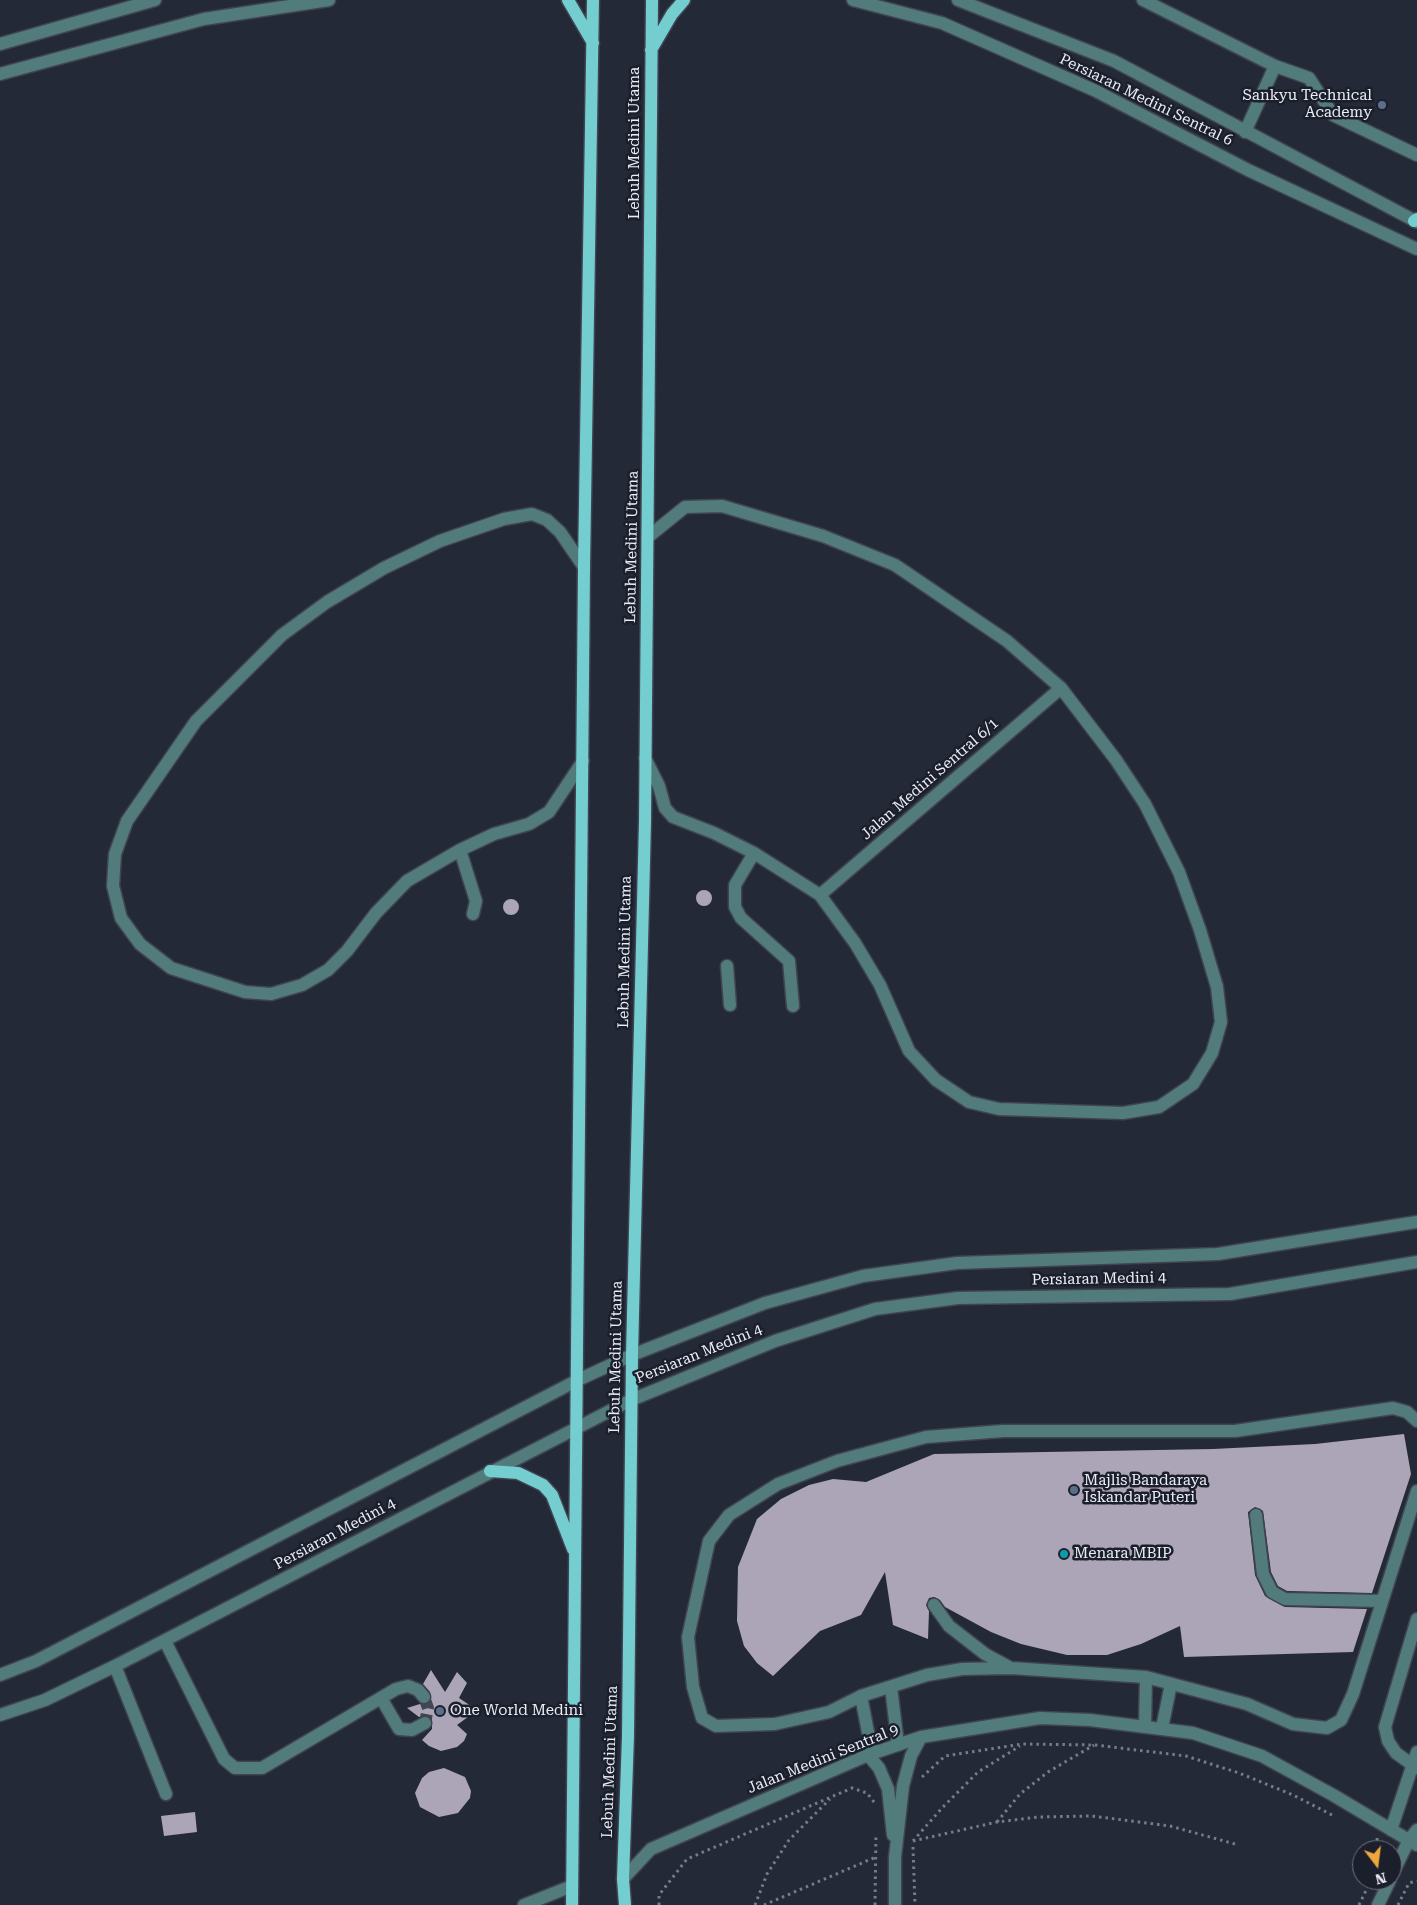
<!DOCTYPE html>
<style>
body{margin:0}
#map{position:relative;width:1417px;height:1905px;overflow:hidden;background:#242937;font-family:"Roboto Serif",serif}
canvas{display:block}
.north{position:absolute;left:1352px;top:1840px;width:50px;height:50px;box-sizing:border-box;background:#1b1f2c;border:1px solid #6e717d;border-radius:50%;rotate:165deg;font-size:14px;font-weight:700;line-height:20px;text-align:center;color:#eaedf6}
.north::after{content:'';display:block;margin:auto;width:18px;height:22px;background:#efa73d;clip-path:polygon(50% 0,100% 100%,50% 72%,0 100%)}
</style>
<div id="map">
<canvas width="1417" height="1905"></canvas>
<div class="north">N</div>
</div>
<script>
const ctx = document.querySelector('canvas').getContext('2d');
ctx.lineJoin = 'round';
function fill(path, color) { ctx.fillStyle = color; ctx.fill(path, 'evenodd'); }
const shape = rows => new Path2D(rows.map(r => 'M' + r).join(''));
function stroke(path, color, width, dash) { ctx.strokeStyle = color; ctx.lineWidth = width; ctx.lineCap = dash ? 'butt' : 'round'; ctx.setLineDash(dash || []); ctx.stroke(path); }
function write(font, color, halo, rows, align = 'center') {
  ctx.font = font + ' "Roboto Serif",serif'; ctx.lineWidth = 5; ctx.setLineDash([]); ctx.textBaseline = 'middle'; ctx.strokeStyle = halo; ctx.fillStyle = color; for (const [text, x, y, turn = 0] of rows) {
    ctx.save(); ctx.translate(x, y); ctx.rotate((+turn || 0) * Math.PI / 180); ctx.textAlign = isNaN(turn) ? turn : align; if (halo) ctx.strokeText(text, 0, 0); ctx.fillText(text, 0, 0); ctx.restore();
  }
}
const building = shape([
 '696 898a8 8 0 1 1 16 0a8 8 0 1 1-16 0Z',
 '503 907a8 8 0 1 1 16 0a8 8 0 1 1-16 0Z',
 [1404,1434,1411,1474,1372,1593,1287,1591,1278,1586,1271,1572,1263,1511,1255,1507,1248,1512,1255,1575,1265,1596,1285,1607,1367,1609,1353,1652,1184,1657,1180,1626,1141,1644,1107,1655,1067,1655,1021,1644,991,1632,945,1607,940,1600,934,1597,929,1598,926,1605,929,1611,928,1639,893,1625,885,1572,861,1615,820,1631,773,1676,757,1663,744,1646,737,1621,738,1567,757,1519,781,1499,809,1485,833,1479,866,1482,934,1454,1213,1449,1315,1444],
 [431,1670,445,1692,457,1672,467,1683,459,1698,471,1706,472,1714,457,1725,467,1734,464,1741,457,1747,441,1751,429,1746,422,1740,432,1729,432,1719,426,1715,419,1717,407,1708,420,1704,426,1705,431,1700,430,1692,423,1684],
 [444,1768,465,1777,471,1791,470,1798,458,1813,439,1817,420,1807,415,1793,422,1778,429,1772],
 [195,1812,197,1832,164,1836,161,1816]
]);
const minorTunnel = shape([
 [424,1697,428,1708,425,1723]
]);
const path = shape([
 [922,1777,945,1756,1022,1744,1095,1745,1186,1756,1239,1773,1293,1795,1334,1816],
 [997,1822,1020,1794,1048,1772,1094,1745],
 [1377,1838,1378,1850],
 [913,1841,997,1822,1039,1817,1092,1816,1170,1826,1235,1844],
 [913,1841,942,1808,978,1772,1020,1746],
 [913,1847,915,1905],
 [659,1905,659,1895,687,1859,852,1788,867,1793,874,1802],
 [755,1905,767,1874,789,1840,830,1799],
 [764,1905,876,1857],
 [875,1905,876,1834],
 [1359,1905,1371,1880],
 [1398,1905,1409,1883,1417,1881]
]);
const minor = shape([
 [853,0,942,23,1096,91,1248,170,1417,249],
 [958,0,1114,61,1417,222],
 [1143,0,1275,66,1309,78,1333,115,1417,155],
 [0,44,155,0],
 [0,74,204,19,329,0],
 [1245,132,1275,66],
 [645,758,659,786,665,808,673,817,714,833,754,853,820,895,855,943,880,985,909,1051,936,1080,969,1102,999,1109,1123,1113,1159,1107,1193,1084,1212,1053,1221,1022,1217,987,1200,930,1179,872,1145,804,1116,760,1061,688,1007,641,895,565,823,536,722,506,685,507,648,537],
 [583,761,549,812,529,824,494,834,460,850,407,881,376,913,347,951,328,970,302,985,271,994,245,992,171,968,140,944,121,918,113,886,115,854,127,821,196,721,282,635,327,602,384,568,440,541,504,519,532,514,547,520,560,532,584,567],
 [460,850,476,901,473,914],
 [754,853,735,885,735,907,741,918,789,961,793,1006],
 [820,895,1061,688],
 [727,966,730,1005],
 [1417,1421,1407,1412,1393,1408,1235,1431,1003,1431,926,1437,837,1461,778,1484,729,1515,709,1541,688,1637,693,1687,702,1718,716,1726,775,1724,829,1712,861,1696,927,1675,962,1669,1011,1668,1146,1677,1247,1704,1293,1724,1327,1728,1341,1720,1353,1694,1417,1491],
 [1256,1515,1263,1574,1272,1592,1285,1599,1382,1601],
 [934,1605,949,1626,985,1654,1009,1667],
 [1417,1619,1385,1727,1388,1741,1396,1753,1417,1768],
 [165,1641,224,1759,235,1768,262,1768,396,1689,408,1686,418,1690,424,1697],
 [115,1666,166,1794],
 [0,1675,36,1661,578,1380,632,1355,765,1303,863,1276,957,1263,1218,1254,1417,1222],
 [891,1687,898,1745],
 [861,1696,872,1753],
 [381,1698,399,1729,412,1730,425,1723],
 [0,1715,45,1700,115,1666,631,1400,775,1341,875,1309,958,1298,1230,1294,1417,1262],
 [1145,1725,1146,1677],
 [1162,1728,1171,1684],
 [868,1755,879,1768,888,1789,893,1835],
 [1391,1830,1417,1752],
 [1392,1875,1409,1840,1417,1830],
 [623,1879,651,1849,868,1755,921,1737,1040,1718,1090,1720,1193,1733,1262,1756,1333,1795,1417,1845],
 [524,1905,572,1886],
 [895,1905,895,1857,903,1786,911,1756,921,1737],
 [1378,1905,1390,1880]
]);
const major = shape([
 [568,0,593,43],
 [651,50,672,14,684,0],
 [1414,221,1417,219],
 [490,1471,518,1473,543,1485,552,1495,573,1549],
 [572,1905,584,567,593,0],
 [625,1905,623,1879,628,1736,632,1355,645,821,652,0]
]);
const markers = [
 [1382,105,5,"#5c6f8a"],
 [1074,1490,5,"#5c6f8a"],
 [1064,1554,5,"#0f9aa8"],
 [440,1711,5,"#5c6f8a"]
];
const poiNames = [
 ["Sankyu Technical",1372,96,"right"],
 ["Academy",1372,113,"right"],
 ["Majlis Bandaraya",1084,1481],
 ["Iskandar Puteri",1084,1498],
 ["Menara MBIP",1074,1554],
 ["One World Medini",450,1711]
];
const streetNames = [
 ["Persiaran Medini Sentral 6",1146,100,26],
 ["Lebuh Medini Utama",635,143,-90],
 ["Lebuh Medini Utama",632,547,-89],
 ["Jalan Medini Sentral 6/1",930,779,-41],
 ["Lebuh Medini Utama",625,952,-89],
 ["Persiaran Medini 4",1099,1279,-1],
 ["Persiaran Medini 4",699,1354,-22],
 ["Lebuh Medini Utama",616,1357,-89],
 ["Persiaran Medini 4",335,1534,-28],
 ["Jalan Medini Sentral 9",823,1759,-22],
 ["Lebuh Medini Utama",610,1762,-88]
];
fill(building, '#aca5b7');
stroke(minorTunnel, '#424654', 12, [12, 6]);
stroke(minor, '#404452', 15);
stroke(major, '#404452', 15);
stroke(path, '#787c88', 3, [2.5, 4]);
stroke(minor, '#527c7c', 12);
stroke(major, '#74cecf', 12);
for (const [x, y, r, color] of markers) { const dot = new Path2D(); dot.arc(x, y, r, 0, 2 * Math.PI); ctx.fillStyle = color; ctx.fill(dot); stroke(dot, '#1b1f2c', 2); }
write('15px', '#eaedf6', '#1b1f2c', poiNames, 'left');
write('15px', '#eaedf6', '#1b1f2c', streetNames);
</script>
